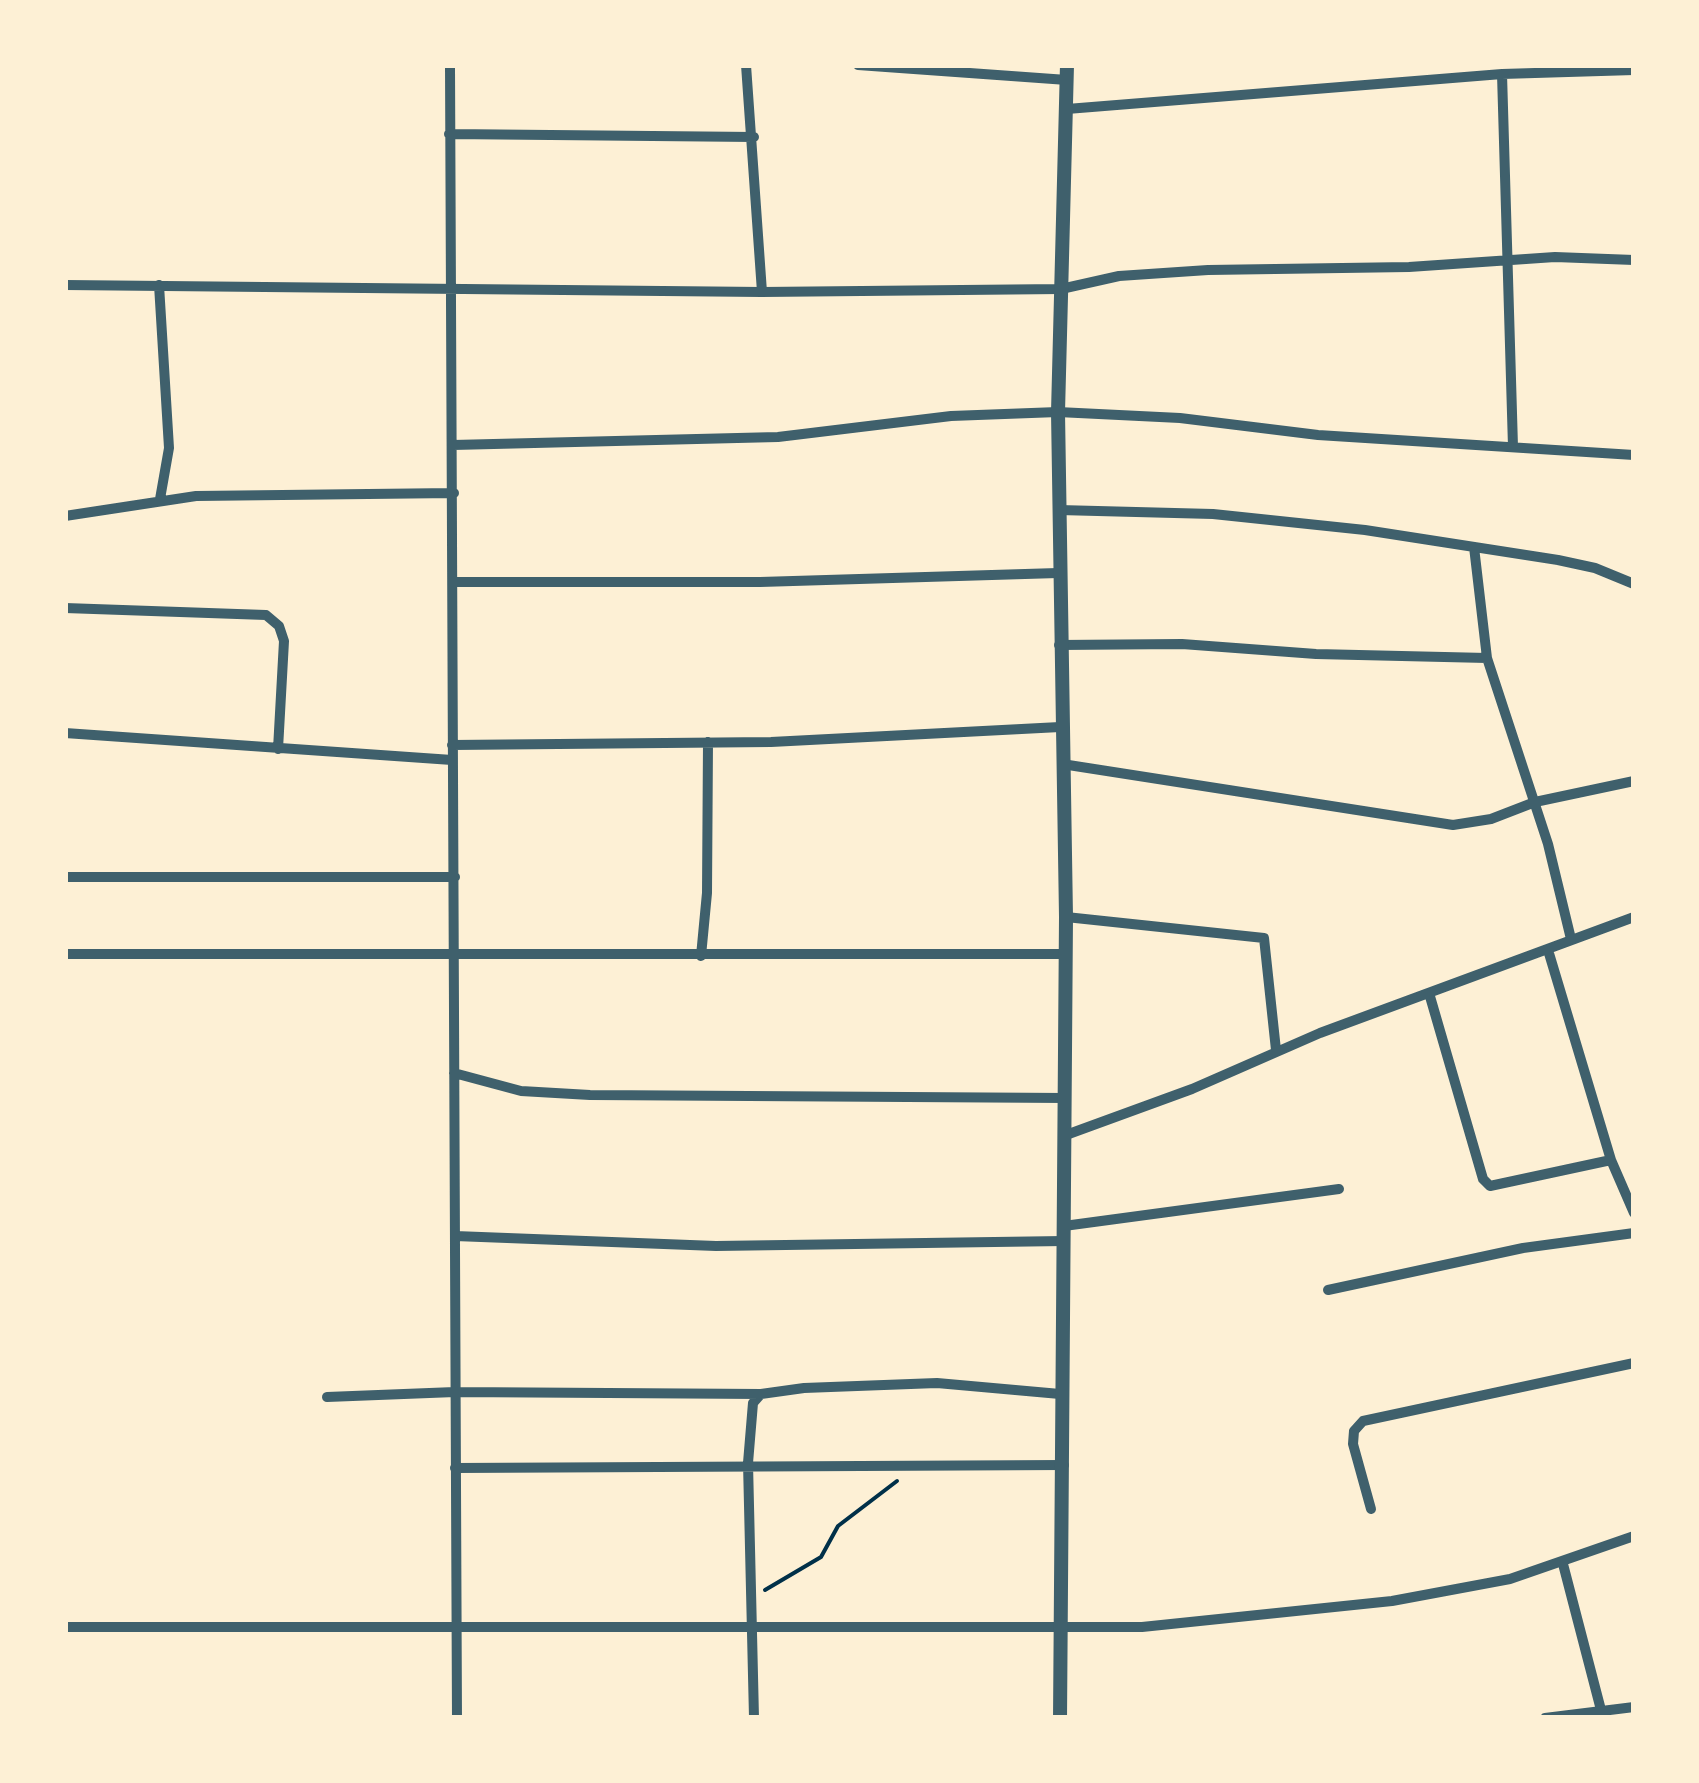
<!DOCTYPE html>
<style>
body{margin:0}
#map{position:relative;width:1699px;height:1783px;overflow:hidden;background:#fdf0d5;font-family:Quicksand,sans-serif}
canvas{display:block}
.frame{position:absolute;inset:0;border:68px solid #fdf0d5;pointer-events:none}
</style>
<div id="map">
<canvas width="1699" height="1783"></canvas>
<div class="frame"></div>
</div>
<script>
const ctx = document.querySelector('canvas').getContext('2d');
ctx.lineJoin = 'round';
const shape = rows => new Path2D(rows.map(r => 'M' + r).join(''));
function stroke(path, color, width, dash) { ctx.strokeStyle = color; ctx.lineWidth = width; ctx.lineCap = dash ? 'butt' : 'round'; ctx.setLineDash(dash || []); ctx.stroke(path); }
const path = shape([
 [765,1590,821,1557,838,1526,897,1481]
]);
const minor = shape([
 [450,65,457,1718],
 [746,65,762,292],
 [858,65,1067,80],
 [1502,74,1513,447],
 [1067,109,1502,74,1634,70],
 [449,134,754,137],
 [65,285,762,292,1061,289,1119,276,1208,270,1409,267,1555,257,1634,260],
 [159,285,169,448,160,499],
 [453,445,778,437,951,416,1058,412,1180,418,1318,435,1634,455],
 [1059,510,1213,514,1365,530,1558,560,1595,568,1634,584],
 [65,516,196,496,454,493],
 [1474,547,1487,658,1548,844,1571,939],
 [453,582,760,582,1058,573],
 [65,608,266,615,279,626,284,641,278,749],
 [1059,645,1182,644,1316,654,1487,658],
 [65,733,452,760],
 [452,745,771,742,1060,727],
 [1062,764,1453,825,1491,819,1535,802,1634,781],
 [65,877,455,877],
 [1066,917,1264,938,1276,1050],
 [1548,950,1611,1160,1634,1213],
 [65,954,1066,954],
 [701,956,707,893,708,742],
 [1429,993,1483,1179,1490,1186,1611,1160],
 [454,1073,521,1091,590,1095,1066,1098],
 [1066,1135,1192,1089,1320,1033,1634,917],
 [1064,1226,1339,1189],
 [455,1236,716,1246,1064,1241],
 [1328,1290,1523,1248,1634,1233],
 [327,1397,455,1392,761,1394],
 [455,1468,1064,1465],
 [1371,1509,1353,1444,1354,1431,1363,1421,1634,1363],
 [1563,1564,1601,1710],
 [65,1627,1142,1627,1392,1601,1510,1579,1634,1536],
 [754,1718,748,1463,753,1403,761,1394,804,1388,937,1383,1060,1394],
 [1545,1718,1634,1707]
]);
const tertiary = shape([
 [1060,1718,1066,917,1058,412,1067,65]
]);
stroke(path, '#003049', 4);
stroke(minor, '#3f606c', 10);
stroke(tertiary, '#3f606c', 14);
</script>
